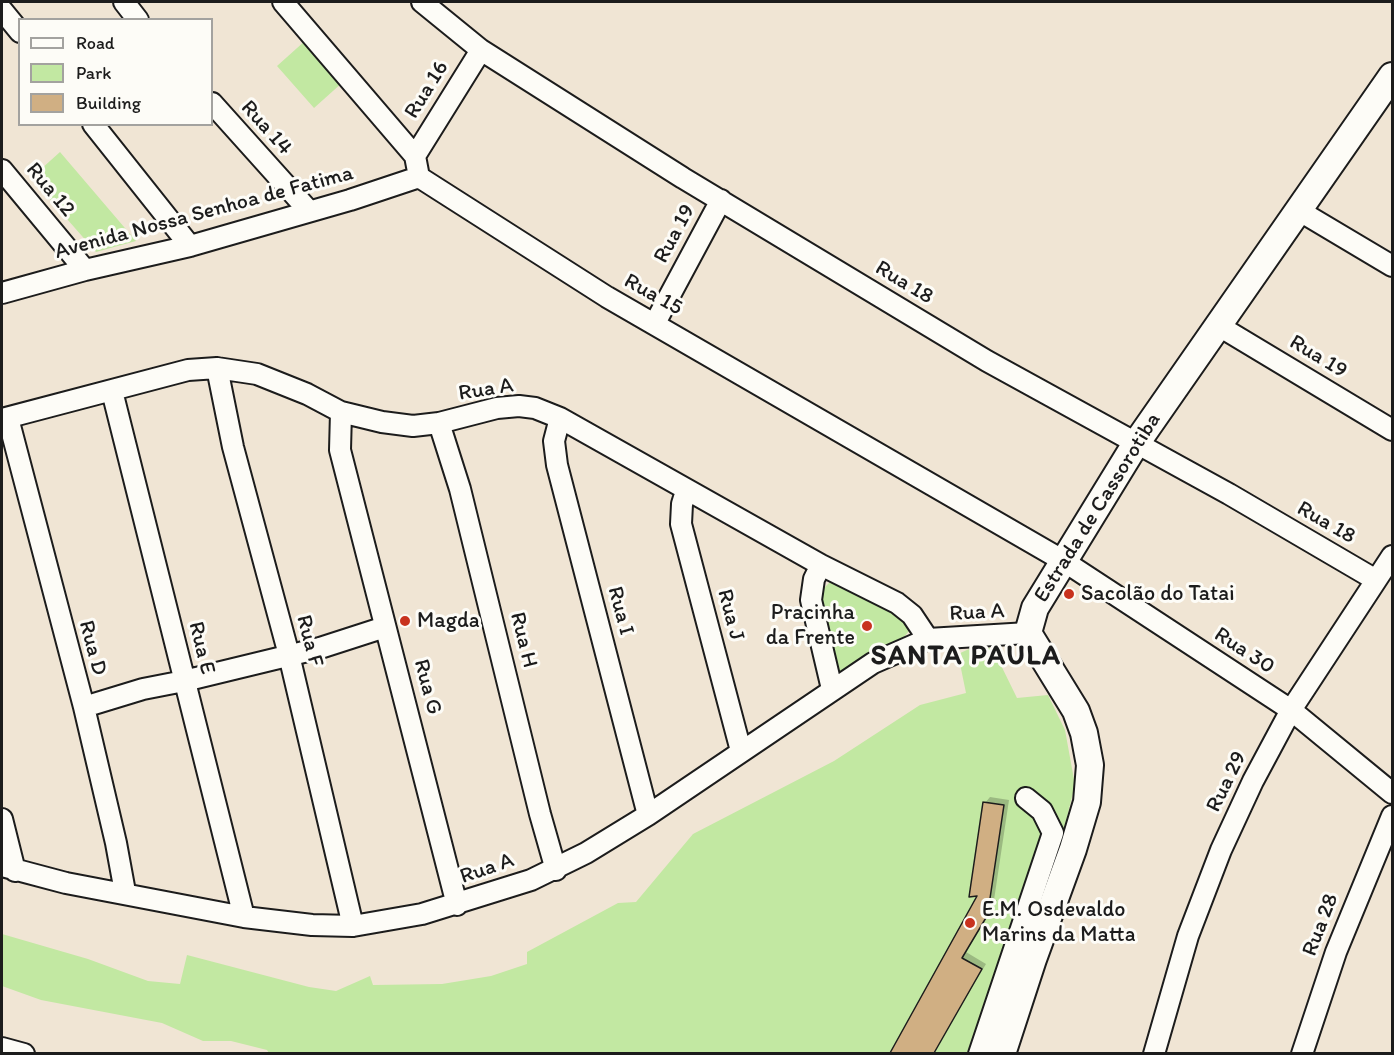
<!DOCTYPE html>
<meta charset="utf-8">
<style>
body{margin:0}
#map{position:relative;width:1394px;height:1055px;overflow:hidden;background:#f0e5d4;font-family:Itim,sans-serif}
canvas{display:block}
.frame{position:absolute;inset:0;border:3px solid #1c1c1c;pointer-events:none}
.legend{position:absolute;left:18px;top:18px;width:195px;height:108px;box-sizing:border-box;background:#fdfcf7;border:2px solid #a3a29f;margin:0;padding:8px 10px;list-style:none;font-size:18px;color:#1c1c1c}
.legend li{display:flex;align-items:center;gap:12px;height:30px}
.legend b{width:30px;border:2px solid #a3a29f}
</style>
<div id="map">
<canvas width="1394" height="1055"></canvas>
<div class="frame"></div>
<ul class="legend">
<li><b style="height:8px;background:#fdfcf7"></b>Road</li>
<li><b style="height:16px;background:#c2e8a2"></b>Park</li>
<li><b style="height:16px;background:#d0af83"></b>Building</li>
</ul>
</div>
<script>
const ctx = document.querySelector('canvas').getContext('2d');
ctx.lineJoin = 'round';
function fill(path, color) { ctx.fillStyle = color; ctx.fill(path, 'evenodd'); }
const shape = rows => new Path2D(rows.map(r => 'M' + r).join(''));
function stroke(path, color, width, dash) { ctx.strokeStyle = color; ctx.lineWidth = width; ctx.lineCap = dash ? 'butt' : 'round'; ctx.setLineDash(dash || []); ctx.stroke(path); }
function write(font, color, halo, rows, align = 'center') {
  ctx.font = font + ' Itim,sans-serif'; ctx.lineWidth = 6; ctx.setLineDash([]); ctx.textBaseline = 'middle'; ctx.strokeStyle = halo; ctx.fillStyle = color; for (const [text, x, y, turn = 0] of rows) {
    ctx.save(); ctx.translate(x, y); ctx.rotate((+turn || 0) * Math.PI / 180); ctx.textAlign = isNaN(turn) ? turn : align; if (halo) ctx.strokeText(text, 0, 0); ctx.fillText(text, 0, 0); ctx.restore();
  }
}
const green = shape([
 [306,40,343,82,314,108,277,66],
 [60,152,136,241,96,252,31,178],
 [834,578,875,597,913,626,896,647,852,672,836,673,817,595],
 [978,645,993,649,1017,698,1048,695,1065,730,1075,785,1063,833,989,1053,269,1053,267,1050,231,1041,203,1041,162,1023,41,1000,2,986,2,934,88,959,148,981,180,984,187,955,309,987,336,991,370,976,373,985,442,984,491,976,527,964,527,952,618,903,636,902,693,834,834,761,920,705,966,693,958,654]
]);
const shadow = shape([
 [990,797,1009,800,994,900,997,900,966,952,986,964,934,1051,920,1043,913,1054,891,1054,980,894,985,803]
]);
const building = shape([
 [983,802,1004,805,989,905,993,906,962,958,982,969,934,1053,890,1053,977,896,969,897,983,802]
]);
const minor = shape([
 [124,2,138,20],
 [283,2,415,156,419,177,607,297,1062,560,1291,710,1392,793],
 [422,2,481,50,683,178,987,361,1229,494,1376,580],
 [2,10,20,32],
 [212,103,309,211],
 [93,124,190,246],
 [415,156,481,50],
 [2,170,85,270],
 [1298,210,1392,266],
 [2,293,85,270,190,246,350,200,419,177],
 [655,323,721,200],
 [1219,326,1392,430],
 [217,368,233,447,289,655,353,926],
 [112,391,244,917],
 [341,412,340,450,457,905],
 [8,418,84,707,116,843,125,892],
 [560,418,554,441,557,465,648,815],
 [2,419,188,370,217,368,257,374,307,394,341,412,382,422,413,426,439,423,497,408,519,406,535,408,560,418,821,565,897,603,912,615,928,639],
 [439,423,460,489,540,814,556,870],
 [686,491,682,504,681,524,741,751],
 [821,565,814,579,811,600,832,689],
 [84,707,143,689,184,681,320,648,385,627],
 [2,819,15,871],
 [2,866,66,883,244,917,312,925,353,926,422,914,531,880,586,853,648,815,873,663,928,639,1028,633],
 [2,1048,24,1054],
 [979,1054,1053,833,1042,811,1026,798],
 [1154,1054,1188,936,1221,850,1253,781,1291,710,1392,556],
 [1302,1054,1336,952,1392,816]
]);
const major = shape([
 [1002,1054,1033,959,1073,849,1087,802,1090,765,1084,733,1076,711,1028,633,1035,608,1135,445,1392,76]
]);
const markers = [
 [1069,594,6,"#c8321e"],
 [405,621,6,"#c8321e"],
 [867,626,6,"#c8321e"],
 [970,923,6,"#c8321e"]
];
const streetNames = [
 ["Rua 16",427,90,-58],
 ["Rua 14",266,128,48],
 ["Rua 12",50,190,50],
 ["Avenida Nossa Senhoa de Fatima",204,213,-15],
 ["Rua 19",675,234,-62],
 ["Rua 18",904,283,31],
 ["Rua 15",653,295,29],
 ["Rua 19",1318,357,31],
 ["Rua A",486,390,-9],
 ["Estrada de Cassorotiba",1098,508,-58],
 ["Rua 18",1326,523,30],
 ["Rua I",620,611,75],
 ["Rua A",977,613,-3],
 ["Rua J",730,615,75],
 ["Rua H",523,640,76],
 ["Rua F",309,641,75],
 ["Rua D",92,648,75],
 ["Rua E",201,648,76],
 ["Rua 30",1244,651,33],
 ["Rua G",427,687,75],
 ["Rua 29",1227,782,-64],
 ["Rua A",487,869,-19],
 ["Rua 28",1321,925,-69]
];
const poiNames = [
 ["Sacolão do Tatai",1081,594],
 ["Pracinha",855,613,"right"],
 ["da Frente",855,638,"right"],
 ["Magda",417,621],
 ["E.M. Osdevaldo",982,910],
 ["Marins da Matta",982,935]
];
const districtNames = [
 ["SANTA PAULA",966,657]
];
fill(green, '#c2e8a2');
fill(shadow, '#0003');
fill(building, '#d0af83');
stroke(building, '#1c1c1c', 1.5);
stroke(minor, '#1c1c1c', 24);
stroke(major, '#1c1c1c', 30);
stroke(minor, '#fdfcf7', 20);
stroke(major, '#fdfcf7', 26);
for (const [x, y, r, color] of markers) { const dot = new Path2D(); dot.arc(x, y, r, 0, 2 * Math.PI); ctx.fillStyle = color; ctx.fill(dot); stroke(dot, '#fdfcf7', 2); }
write('22px', '#1c1c1c', '#fdfcf7', streetNames);
write('22px', '#1c1c1c', '#fdfcf7', poiNames, 'left');
ctx.letterSpacing = '1.5px';
write('bold 28px', '#1c1c1c', '#fdfcf7', districtNames);
ctx.letterSpacing = '0px';
</script>
